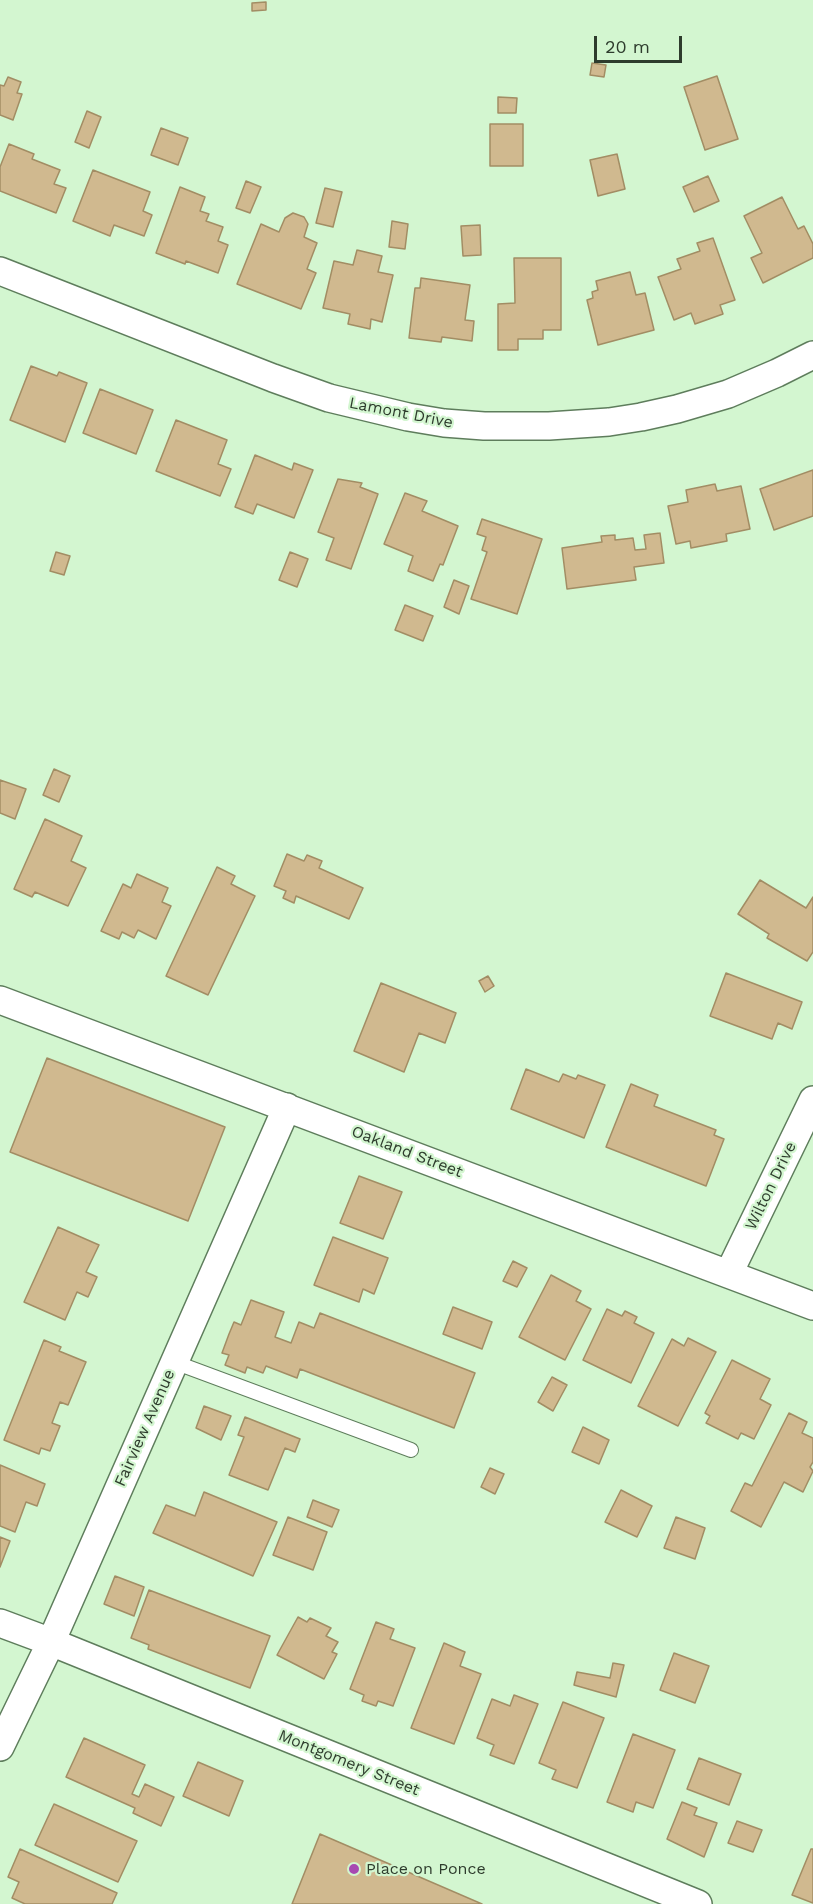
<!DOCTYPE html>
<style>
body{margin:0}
#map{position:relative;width:813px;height:1904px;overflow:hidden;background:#d3f6d0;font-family:"Work Sans",sans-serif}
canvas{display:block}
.scale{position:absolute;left:594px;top:36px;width:88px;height:27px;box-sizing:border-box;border:3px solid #2e3c2d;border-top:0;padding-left:8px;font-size:18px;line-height:21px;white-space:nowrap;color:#2e3c2d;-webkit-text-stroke:4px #d3f6d0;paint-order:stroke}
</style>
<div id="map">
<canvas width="813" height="1904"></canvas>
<div class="scale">20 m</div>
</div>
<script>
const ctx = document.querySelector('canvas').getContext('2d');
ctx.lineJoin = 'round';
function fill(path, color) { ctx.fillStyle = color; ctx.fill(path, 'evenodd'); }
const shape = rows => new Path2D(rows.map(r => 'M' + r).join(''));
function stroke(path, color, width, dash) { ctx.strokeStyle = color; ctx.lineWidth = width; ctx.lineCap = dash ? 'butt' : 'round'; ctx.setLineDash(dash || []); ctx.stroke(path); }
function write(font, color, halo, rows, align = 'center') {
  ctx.font = font + ' "Work Sans",sans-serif'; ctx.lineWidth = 4.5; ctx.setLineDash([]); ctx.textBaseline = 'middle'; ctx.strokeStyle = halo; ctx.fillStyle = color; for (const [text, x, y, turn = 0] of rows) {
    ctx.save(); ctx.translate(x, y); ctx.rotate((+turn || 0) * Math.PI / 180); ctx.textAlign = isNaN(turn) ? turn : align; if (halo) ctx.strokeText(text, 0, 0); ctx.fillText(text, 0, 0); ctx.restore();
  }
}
const building = shape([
 [266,2,266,10,252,11,252,3,266,2],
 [592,63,606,65,604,77,590,75,592,63],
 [717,76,738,139,705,150,684,87,717,76],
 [8,77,21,82,17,93,22,94,13,120,0,115,0,85,4,86,8,77],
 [498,97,517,98,516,113,498,113,498,97],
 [87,111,101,117,89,148,75,142,87,111],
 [490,124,523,124,523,166,490,166,490,124],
 [161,128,188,138,178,165,151,155,161,128],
 [9,144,34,154,32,159,60,170,54,184,66,188,56,213,0,191,0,167,9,144],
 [617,154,625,189,598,196,590,160,617,154],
 [93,170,150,192,143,211,152,215,144,236,114,225,110,236,73,221,93,170],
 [708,176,719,201,694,212,683,187,708,176],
 [246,181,261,187,250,213,236,208,246,181],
 [180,187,205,197,200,211,209,214,206,221,223,227,218,241,228,245,218,273,186,261,185,264,156,253,180,187],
 [325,188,342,192,333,227,316,223,325,188],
 [782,197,798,229,804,226,813,244,813,258,763,283,751,258,762,253,744,216,782,197],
 [293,213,304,217,308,224,304,237,317,243,307,269,316,273,301,309,237,284,261,224,279,232,285,218,293,213],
 [392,221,408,224,405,249,389,247,392,221],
 [480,225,481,255,463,256,461,226,480,225],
 [713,238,735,300,720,305,723,314,695,324,691,313,674,320,658,277,681,269,677,259,700,251,697,243,713,238],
 [357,250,382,256,378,272,393,275,382,322,371,319,370,329,348,324,350,314,323,308,334,261,353,265,357,250],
 [514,258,561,258,561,330,543,330,543,339,518,339,518,350,498,350,498,304,515,303,514,258],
 [630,272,636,295,645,293,654,330,598,345,587,300,593,298,592,292,598,290,596,281,630,272],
 [421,278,470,285,465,320,474,321,472,341,442,337,441,342,409,338,415,288,420,288,421,278],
 [31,366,57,376,59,372,87,383,65,442,10,420,31,366],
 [100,389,153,410,136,454,83,433,100,389],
 [176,420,227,440,218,464,231,469,220,496,156,471,176,420],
 [255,455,292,470,294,463,313,470,294,518,257,504,253,514,235,507,255,455],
 [813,470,813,516,774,530,760,489,813,470],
 [338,479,362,483,360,487,378,494,351,569,326,560,334,538,318,532,338,479],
 [715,484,717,491,741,486,750,529,726,534,727,541,691,548,690,541,676,544,668,506,688,502,686,490,715,484],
 [405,493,427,501,422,511,458,526,443,565,440,564,433,581,408,571,413,556,384,544,405,493],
 [482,519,542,539,517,614,471,599,487,552,482,550,486,537,477,534,482,519],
 [660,533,664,563,634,567,636,580,567,589,562,548,602,542,601,536,615,535,615,540,633,538,635,550,646,549,644,535,660,533],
 [56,552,70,556,64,575,50,571,56,552],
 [290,552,308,559,297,587,279,580,290,552],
 [454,580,469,586,459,614,444,607,454,580],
 [405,605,433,616,423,641,395,630,405,605],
 [54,769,70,776,59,802,43,795,54,769],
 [0,780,26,789,15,819,0,813,0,780],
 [45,819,82,836,71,861,86,868,68,906,35,892,32,897,14,889,45,819],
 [287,854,304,861,307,855,322,861,319,868,363,888,349,919,296,896,294,903,283,898,286,891,274,886,287,854],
 [217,867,235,876,231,884,255,896,208,995,166,976,217,867],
 [137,874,168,888,162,902,171,906,156,939,138,930,134,938,122,932,119,939,101,931,123,884,131,888,137,874],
 [760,880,806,908,813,897,813,952,807,961,767,938,769,934,738,914,760,880],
 [726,973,802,1002,792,1029,778,1023,772,1039,710,1016,726,973],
 [488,976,494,986,485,992,479,981,488,976],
 [381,983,456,1013,445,1043,419,1033,404,1072,354,1051,381,983],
 [47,1058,225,1127,188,1221,10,1152,47,1058],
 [526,1069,559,1082,563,1074,576,1079,578,1075,605,1085,584,1138,511,1109,526,1069],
 [631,1084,658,1095,654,1106,716,1130,714,1135,724,1139,706,1186,606,1147,631,1084],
 [359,1176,402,1192,383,1239,340,1223,359,1176],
 [58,1227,99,1245,86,1272,97,1277,88,1297,77,1292,65,1320,24,1302,58,1227],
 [333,1237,388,1258,374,1294,363,1289,359,1302,314,1285,333,1237],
 [513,1261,527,1268,517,1287,503,1281,513,1261],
 [551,1275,581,1291,576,1301,591,1309,565,1360,519,1337,551,1275],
 [251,1300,284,1312,275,1337,291,1343,299,1322,314,1328,320,1313,475,1373,454,1428,300,1369,297,1378,266,1366,263,1373,247,1367,245,1373,225,1365,229,1355,222,1353,229,1334,234,1322,241,1325,251,1300],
 [453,1307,492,1322,482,1349,443,1334,453,1307],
 [607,1309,622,1316,625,1311,637,1317,634,1323,654,1333,631,1383,583,1360,607,1309],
 [688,1338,716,1352,678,1426,638,1406,672,1339,684,1346,688,1338],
 [44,1340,61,1347,59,1351,86,1362,68,1405,60,1402,52,1423,60,1426,50,1451,41,1448,39,1454,4,1440,44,1340],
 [732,1360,770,1379,760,1399,771,1405,754,1439,741,1433,738,1439,706,1423,710,1416,705,1413,732,1360],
 [552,1377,567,1385,553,1411,538,1402,552,1377],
 [204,1406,231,1416,221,1440,196,1428,204,1406],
 [789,1413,807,1422,802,1433,813,1438,813,1462,810,1467,813,1471,803,1492,784,1482,761,1527,731,1511,745,1483,752,1486,789,1413],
 [245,1417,300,1439,295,1452,285,1448,268,1490,229,1475,244,1437,238,1435,245,1417],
 [583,1427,609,1440,599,1464,572,1452,583,1427],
 [0,1465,45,1484,37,1506,26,1502,15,1532,0,1526,0,1465],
 [490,1468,504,1474,495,1494,481,1487,490,1468],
 [621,1490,652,1506,637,1537,605,1522,621,1490],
 [204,1492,277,1522,253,1576,153,1533,166,1505,195,1516,204,1492],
 [313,1500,339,1510,332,1527,307,1517,313,1500],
 [288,1517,327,1532,313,1570,273,1555,288,1517],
 [676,1517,705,1528,695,1559,664,1548,676,1517],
 [0,1537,10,1541,0,1567,0,1537],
 [115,1576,144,1587,134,1616,104,1604,115,1576],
 [149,1590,270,1636,250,1688,148,1649,149,1645,131,1638,149,1590],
 [298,1617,307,1622,310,1618,331,1628,326,1636,338,1642,332,1652,337,1654,324,1679,277,1655,298,1617],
 [376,1622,394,1629,390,1639,415,1648,393,1706,378,1701,376,1706,362,1701,364,1695,350,1689,376,1622],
 [444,1643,465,1652,460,1666,481,1674,454,1744,411,1728,444,1643],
 [674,1653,709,1666,695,1703,660,1690,674,1653],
 [613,1663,624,1665,616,1697,574,1685,577,1672,610,1678,613,1663],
 [514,1695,538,1704,514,1764,490,1755,494,1745,477,1738,492,1699,510,1706,514,1695],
 [563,1702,604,1718,577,1788,552,1779,556,1770,539,1763,563,1702],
 [633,1734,675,1750,653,1808,636,1802,633,1812,607,1802,633,1734],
 [84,1738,145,1765,132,1794,139,1797,145,1784,174,1797,161,1826,133,1813,135,1808,66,1777,84,1738],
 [699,1758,741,1774,729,1805,687,1789,699,1758],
 [198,1762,243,1781,229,1816,183,1796,198,1762],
 [682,1802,697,1808,694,1815,717,1823,704,1857,667,1839,682,1802],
 [54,1804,137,1841,118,1882,35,1845,54,1804],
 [737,1821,762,1830,753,1852,728,1843,737,1821],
 [320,1834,482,1904,292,1904,320,1834],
 [20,1849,117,1893,112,1904,25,1904,12,1898,19,1882,8,1877,20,1849],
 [811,1849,813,1849,813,1903,792,1895,811,1849]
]);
const service = shape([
 [174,1362,411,1450]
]);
const minor = shape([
 [0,271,273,378,329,398,408,417,444,423,484,426,549,426,609,422,641,417,677,409,728,394,777,373,813,355],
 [0,1000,813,1306],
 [729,1273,813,1100],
 [0,1623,51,1642,698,1904],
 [0,1747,51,1642,287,1107]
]);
const markers = [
 [354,1869,6,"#a749b2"]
];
const streetNames = [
 ["Lamont Drive",401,413,11],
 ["Oakland Street",407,1152,21],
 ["Wilton Drive",771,1186,-64],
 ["Fairview Avenue",145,1428,-66],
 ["Montgomery Street",349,1763,22]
];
const poiNames = [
 ["Place on Ponce",366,1869]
];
fill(building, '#d0b98f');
stroke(building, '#a28d64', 1.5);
stroke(service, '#5e7d5c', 16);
stroke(minor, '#5e7d5c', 30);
stroke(service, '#fff', 14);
stroke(minor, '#fff', 27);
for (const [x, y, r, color] of markers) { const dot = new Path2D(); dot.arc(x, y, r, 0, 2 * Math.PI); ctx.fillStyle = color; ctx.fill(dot); stroke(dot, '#d3f6d0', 2); }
write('16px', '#2e3c2d', '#d3f6d0', streetNames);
write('16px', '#2e3c2d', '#d3f6d0', poiNames, 'left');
</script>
